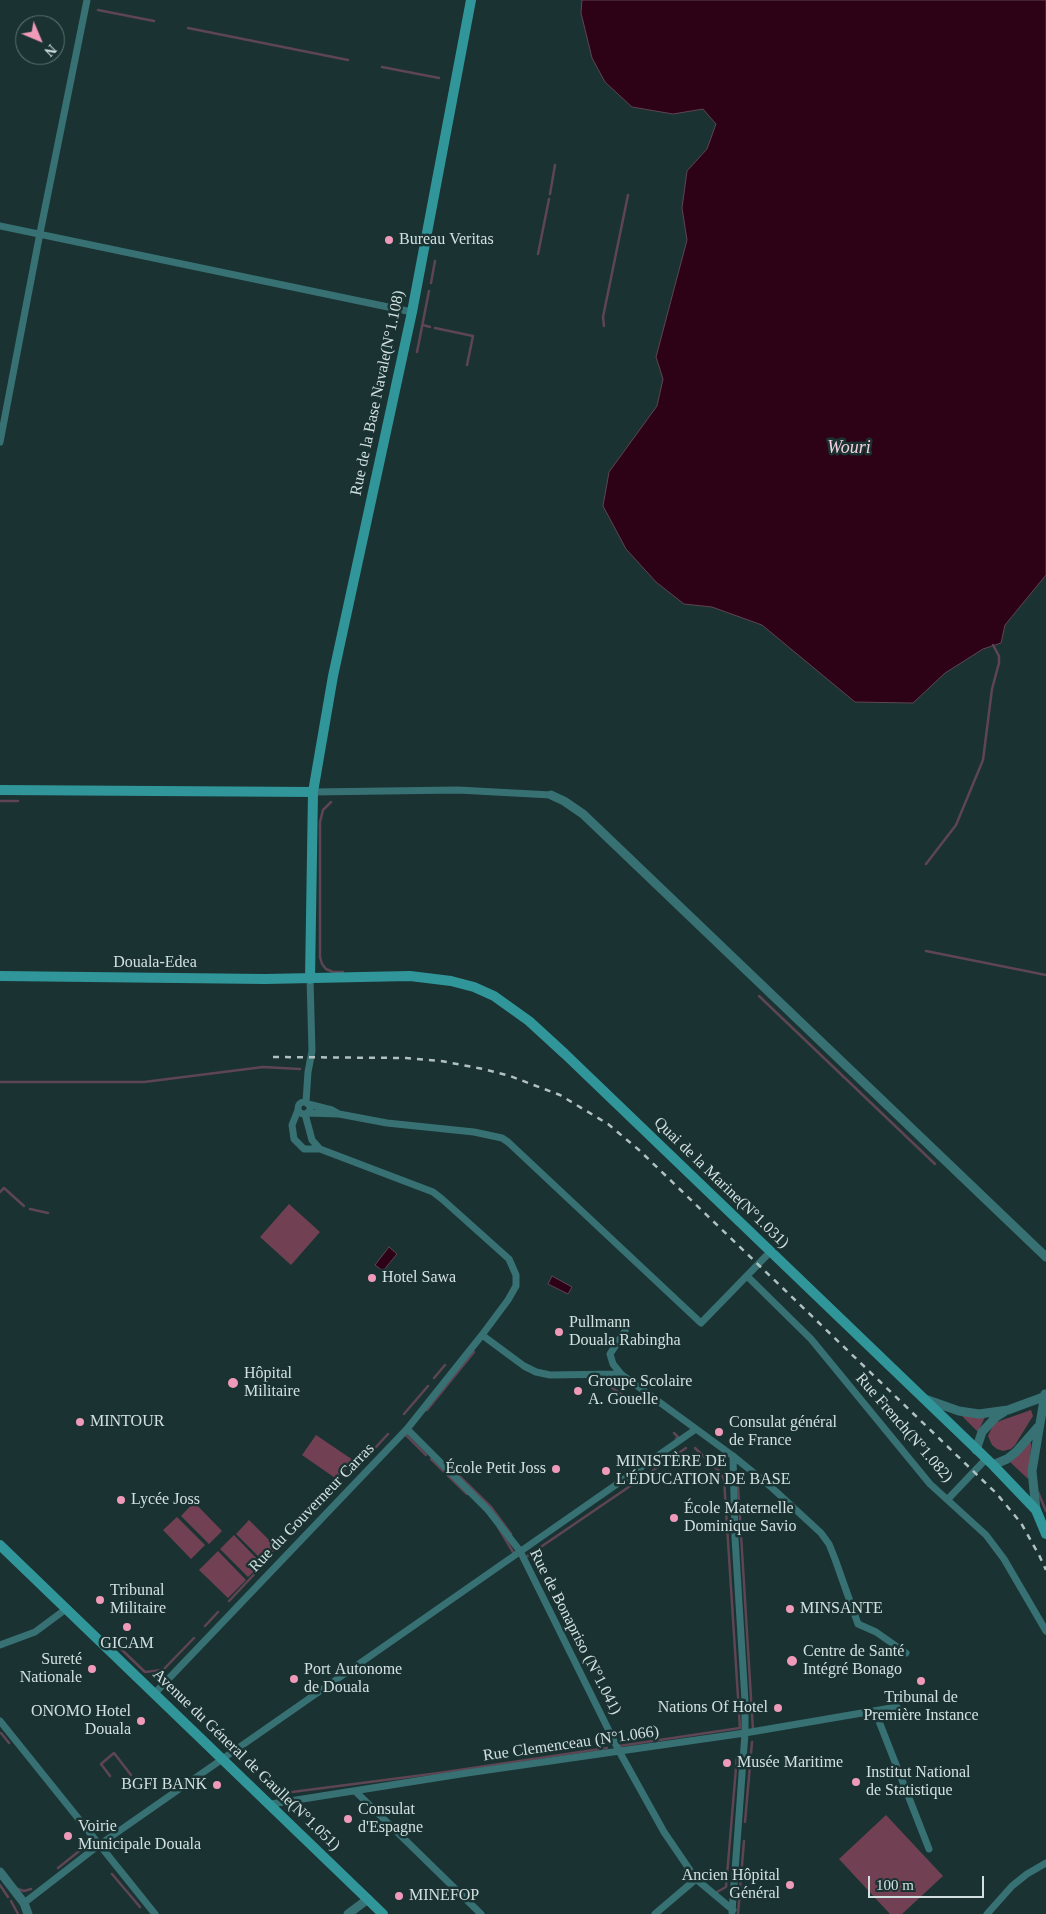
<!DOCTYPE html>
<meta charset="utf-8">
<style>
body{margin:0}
#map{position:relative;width:1046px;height:1914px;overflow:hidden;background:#1a3232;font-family:Georgia,serif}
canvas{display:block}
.north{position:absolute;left:15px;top:15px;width:50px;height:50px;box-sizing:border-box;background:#1a3232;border:1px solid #647878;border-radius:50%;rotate:135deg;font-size:14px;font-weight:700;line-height:20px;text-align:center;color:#d2e0e0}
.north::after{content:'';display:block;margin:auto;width:18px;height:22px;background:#ef9ab8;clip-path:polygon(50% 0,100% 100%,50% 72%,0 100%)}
.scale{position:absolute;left:868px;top:1876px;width:116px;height:22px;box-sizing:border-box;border:2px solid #d2e0e0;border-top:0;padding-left:6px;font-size:15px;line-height:18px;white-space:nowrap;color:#d2e0e0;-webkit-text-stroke:4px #1a3232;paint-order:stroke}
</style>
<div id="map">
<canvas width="1046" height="1914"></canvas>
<div class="north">N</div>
<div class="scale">100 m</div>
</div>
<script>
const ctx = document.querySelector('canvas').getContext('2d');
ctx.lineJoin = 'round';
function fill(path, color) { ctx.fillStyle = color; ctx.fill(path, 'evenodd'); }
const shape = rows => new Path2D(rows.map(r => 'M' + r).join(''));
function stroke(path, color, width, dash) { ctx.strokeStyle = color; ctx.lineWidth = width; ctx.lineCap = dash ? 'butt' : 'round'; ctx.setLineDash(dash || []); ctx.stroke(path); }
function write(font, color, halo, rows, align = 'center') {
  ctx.font = font + ' Georgia,serif'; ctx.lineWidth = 5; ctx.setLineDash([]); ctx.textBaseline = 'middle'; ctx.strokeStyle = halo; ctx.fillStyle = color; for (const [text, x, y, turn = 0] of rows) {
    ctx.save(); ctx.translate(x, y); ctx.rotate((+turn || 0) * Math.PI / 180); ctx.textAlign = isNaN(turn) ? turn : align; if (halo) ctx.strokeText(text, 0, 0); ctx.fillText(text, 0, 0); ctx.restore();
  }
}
const green = shape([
 [289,1204,320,1232,291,1265,260,1237],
 [1031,1410,1033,1416,1015,1445,1011,1449,1003,1451,997,1449,992,1445,988,1436,994,1423],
 [961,1415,985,1417,978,1432],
 [316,1435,353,1460,338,1480,302,1455],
 [1029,1443,1031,1443,1031,1447,1028,1479,1010,1462],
 [194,1502,222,1531,209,1544,181,1516],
 [177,1517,205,1545,191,1559,163,1530],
 [249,1520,277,1548,264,1562,236,1534],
 [234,1535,262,1564,248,1577,220,1549],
 [218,1551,246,1580,228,1598,199,1570],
 [886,1815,943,1876,902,1914,890,1914,839,1859]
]);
const water = shape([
 [582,0,1046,0,1046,575,1005,625,1001,643,983,649,945,673,913,703,855,702,762,625,712,607,684,604,656,582,626,549,603,506,609,472,657,406,663,379,656,357,687,240,682,208,687,171,707,149,716,124,703,109,673,114,632,107,605,82,592,58,581,13,582,0],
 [389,1247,397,1254,383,1271,375,1265,389,1247],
 [552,1276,572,1287,568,1294,548,1284,552,1276]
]);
const stream = shape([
 [98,10,154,21],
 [188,28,348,60],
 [382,67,439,78],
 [550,194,555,165],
 [538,254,549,199],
 [431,283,435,261],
 [423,325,430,327],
 [604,326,603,317,628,195],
 [435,328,473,336,467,365],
 [417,352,429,291],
 [0,801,18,801],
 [331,802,323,810,320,822,320,957,322,964,326,969,333,972,343,972],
 [926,864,956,825,983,760,992,689,999,663,999,656,993,645],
 [926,951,1046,975],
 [759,996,935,1164],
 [0,1082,144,1082,263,1067,300,1069],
 [0,1192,4,1188,24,1206],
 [30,1209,48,1213],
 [434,1378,445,1365],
 [605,1383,630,1400],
 [427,1410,474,1352],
 [404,1414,428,1386],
 [674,1433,678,1437,676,1439],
 [406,1435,426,1455],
 [376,1447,388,1434],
 [431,1459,467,1494],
 [448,1465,491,1507,511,1534],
 [738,1486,753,1730],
 [1038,1492,1046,1511],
 [498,1527,513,1552],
 [526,1557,686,1448],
 [229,1601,263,1565],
 [205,1626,218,1612],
 [120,1648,145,1672,163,1670,194,1638],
 [1,1733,9,1743],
 [619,1746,740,1728,724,1479,720,1472,695,1448],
 [110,1776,101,1764,114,1753,131,1775],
 [292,1792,439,1773,607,1748],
 [745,1822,752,1742],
 [58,1868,88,1844],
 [112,1874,140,1907],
 [0,1885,8,1897],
 [18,1889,24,1891,31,1889],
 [717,1892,726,1887,737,1756],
 [11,1901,18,1914],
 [738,1914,744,1841]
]);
const minor = shape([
 [0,226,412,312],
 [0,442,40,233,87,0],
 [313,792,458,790,551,795],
 '298 1108a6 6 0 1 1 12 0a6 6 0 1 1-12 0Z',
 [306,1102,308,1072,312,1051,310,979],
 [308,1104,332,1110,339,1114],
 [298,1110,292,1125,294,1139,304,1149,320,1149],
 [307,1113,339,1114,387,1123,474,1132,502,1138,508,1142,701,1323,770,1252],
 [747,1276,811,1339,930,1484,986,1535,1004,1559,1046,1631],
 [482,1335,524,1366,536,1372,550,1375,621,1374,733,1456,770,1486,821,1533,829,1544,835,1559,858,1624,876,1632,906,1653],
 [621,1374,613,1364,610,1354,625,1331],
 [407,1429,488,1510,520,1551,619,1751,664,1832,696,1879,733,1910],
 [948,1499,986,1459],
 [0,1645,35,1632,66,1609],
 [155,1693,407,1429,482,1335,508,1300,516,1286,516,1275,509,1259,442,1199,433,1192,320,1149,312,1140,305,1114],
 [875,1711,929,1849],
 [0,1721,155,1914],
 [355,1791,481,1914],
 [271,1804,467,1773,745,1733,897,1707],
 [24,1903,99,1845,696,1429],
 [732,1912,745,1733,745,1701,735,1538,733,1456],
 [655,1914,696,1879],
 [987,1914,1012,1886,1027,1874,1046,1863]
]);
const tertiary = shape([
 [551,795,564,801,583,814,1046,1257],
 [925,1399,959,1411,979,1414,1008,1410,1046,1396],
 [976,1450,982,1432,996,1417,1004,1412],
 [993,1465,1007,1459,1016,1452,1038,1427],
 [1036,1510,1032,1471,1045,1394],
 [0,1872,24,1903,28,1914],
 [348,1914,368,1899]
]);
const secondary = shape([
 [0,790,313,792],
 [0,976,265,979,410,976,451,981,474,987,494,996,529,1021,565,1054,993,1465,1036,1510,1046,1534],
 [310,979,313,792,333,676,412,312,471,0],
 [0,1545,383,1914]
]);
const rail = shape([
 [273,1057,406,1058,441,1061,483,1069,510,1076,560,1095,608,1124,639,1150,997,1494,1021,1523,1039,1555,1046,1570]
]);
const markers = [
 [389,240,5,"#ef9ab8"],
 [372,1278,5,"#ef9ab8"],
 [559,1332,5,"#ef9ab8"],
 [233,1383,6,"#ef9ab8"],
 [578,1391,5,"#ef9ab8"],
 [80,1422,5,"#ef9ab8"],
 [719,1432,5,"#ef9ab8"],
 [556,1469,5,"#ef9ab8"],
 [606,1471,5,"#ef9ab8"],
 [121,1500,5,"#ef9ab8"],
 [674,1518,5,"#ef9ab8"],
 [100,1600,5,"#ef9ab8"],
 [790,1609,5,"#ef9ab8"],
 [127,1627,5,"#ef9ab8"],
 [792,1661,6,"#ef9ab8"],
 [92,1669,5,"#ef9ab8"],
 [294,1679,5,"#ef9ab8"],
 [921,1681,5,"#ef9ab8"],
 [778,1708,5,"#ef9ab8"],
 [141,1721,5,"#ef9ab8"],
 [727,1763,5,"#ef9ab8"],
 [856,1782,5,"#ef9ab8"],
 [217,1785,5,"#ef9ab8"],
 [348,1819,5,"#ef9ab8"],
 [68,1836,5,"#ef9ab8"],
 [790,1885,5,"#ef9ab8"],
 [399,1896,5,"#ef9ab8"]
];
const poiNames = [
 ["Bureau Veritas",399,240],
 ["Hotel Sawa",382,1278],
 ["Pullmann",569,1323],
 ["Douala Rabingha",569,1341],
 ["Hôpital",244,1374],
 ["Militaire",244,1392],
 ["Groupe Scolaire",588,1382],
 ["A. Gouelle",588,1400],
 ["MINTOUR",90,1422],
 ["Consulat général",729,1423],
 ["de France",729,1441],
 ["MINISTÈRE DE",616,1462],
 ["L'ÉDUCATION DE BASE",616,1480],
 ["École Petit Joss",546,1469,"right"],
 ["Lycée Joss",131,1500],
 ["École Maternelle",684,1509],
 ["Dominique Savio",684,1527],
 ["Tribunal",110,1591],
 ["Militaire",110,1609],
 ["MINSANTE",800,1609],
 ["GICAM",127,1644,"center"],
 ["Centre de Santé",803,1652],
 ["Intégré Bonago",803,1670],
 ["Sureté",82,1660,"right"],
 ["Nationale",82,1678,"right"],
 ["Port Autonome",304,1670],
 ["de Douala",304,1688],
 ["Tribunal de",921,1698,"center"],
 ["Première Instance",921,1716,"center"],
 ["Nations Of Hotel",768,1708,"right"],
 ["ONOMO Hotel",131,1712,"right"],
 ["Douala",131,1730,"right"],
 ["Musée Maritime",737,1763],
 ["Institut National",866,1773],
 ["de Statistique",866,1791],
 ["BGFI BANK",207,1785,"right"],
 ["Consulat",358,1810],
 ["d'Espagne",358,1828],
 ["Voirie",78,1827],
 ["Municipale Douala",78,1845],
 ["Ancien Hôpital",780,1876,"right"],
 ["Général",780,1894,"right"],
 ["MINEFOP",409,1896]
];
const streetNames = [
 ["Rue de la Base Navale(N°1.108)",378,393,-78],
 ["Douala-Edea",155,963],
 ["Quai de la Marine(N°1.031)",721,1183,44],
 ["Rue French(N°1.082)",904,1428,49],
 ["Rue du Gouverneur Carras",312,1508,-46],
 ["Rue de Bonapriso (N°1.041)",575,1632,63],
 ["Rue Clemenceau (N°1.066)",571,1744,-8],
 ["Avenue du Géneral de Gaulle(N°1.051)",246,1760,44]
];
const waterNames = [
 ["Wouri",849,448]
];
fill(green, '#714153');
fill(water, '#2d0216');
stroke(water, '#5e4553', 1);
stroke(stream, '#5e4553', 2.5);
stroke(minor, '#377173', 7);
stroke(tertiary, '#377173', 9);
stroke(secondary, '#30969a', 10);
stroke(rail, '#b1c1c1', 2.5, [6, 6]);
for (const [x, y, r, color] of markers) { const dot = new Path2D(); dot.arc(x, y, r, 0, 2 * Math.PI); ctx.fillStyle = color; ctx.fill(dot); stroke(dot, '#1a3232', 2); }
write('16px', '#d2e0e0', '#1a3232', poiNames, 'left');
write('16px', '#d2e0e0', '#1a3232', streetNames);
write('italic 18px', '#f4d1dc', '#1a3232', waterNames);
</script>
